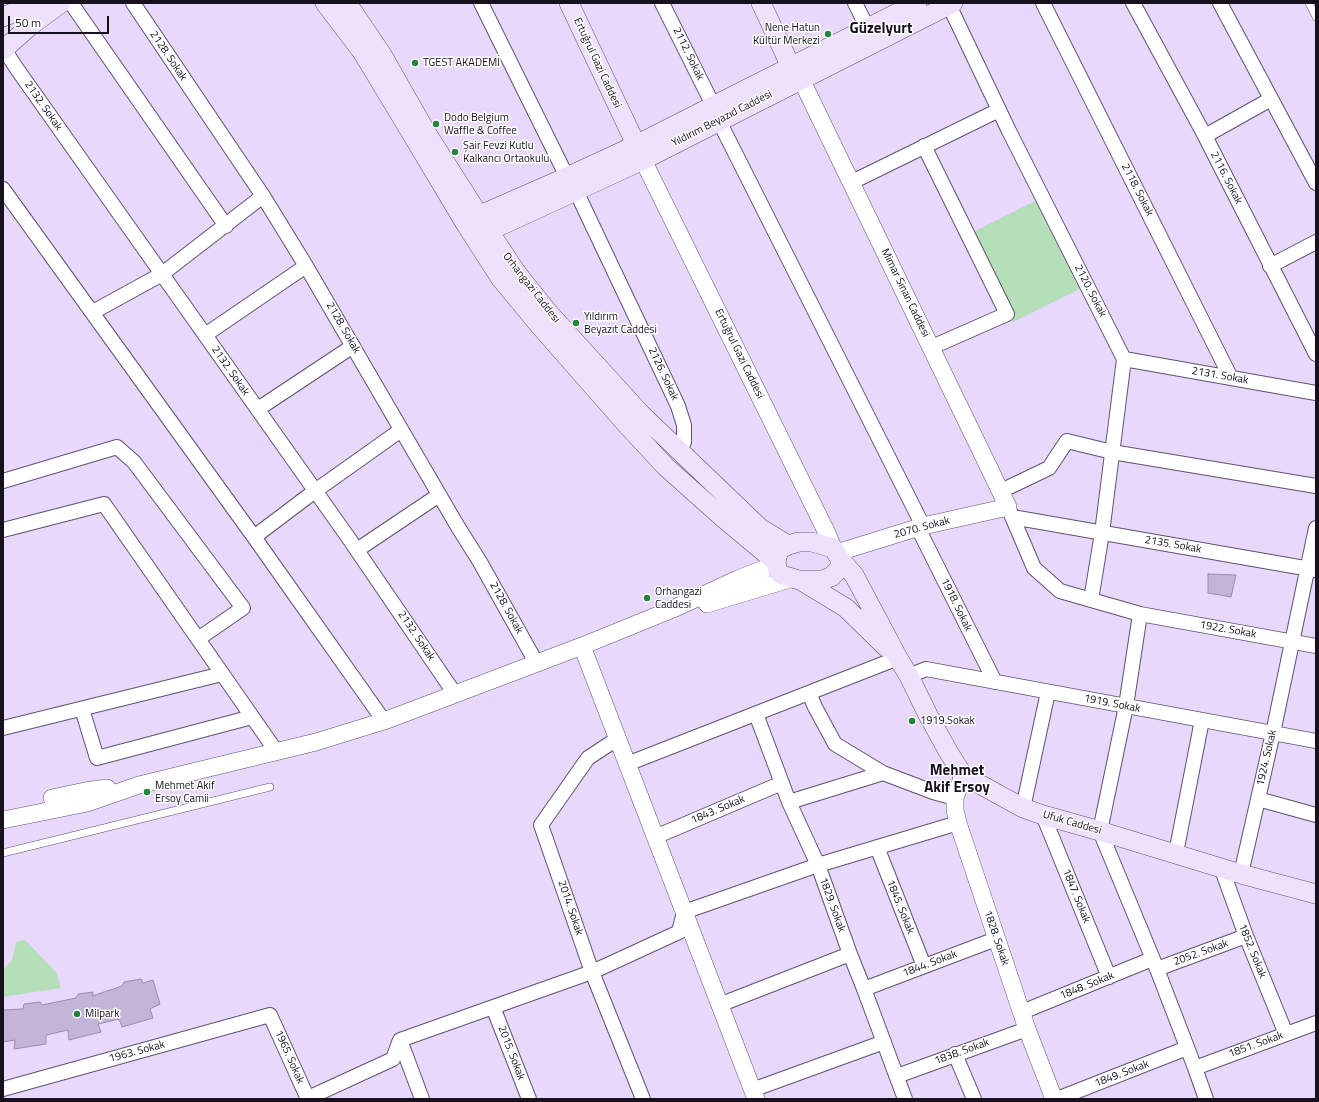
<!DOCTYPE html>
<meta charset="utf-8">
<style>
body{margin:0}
#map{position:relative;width:1319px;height:1102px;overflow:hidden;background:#e8d9fc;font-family:"Titillium Web",sans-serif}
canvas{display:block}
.frame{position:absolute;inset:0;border:4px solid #16111d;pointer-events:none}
.scale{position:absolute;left:8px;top:16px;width:101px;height:18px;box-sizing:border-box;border:2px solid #16111d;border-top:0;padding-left:5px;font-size:12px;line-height:14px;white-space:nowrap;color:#16111d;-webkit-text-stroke:3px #fff;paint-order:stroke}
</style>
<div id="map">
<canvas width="1319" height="1102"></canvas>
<div class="frame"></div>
<div class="scale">50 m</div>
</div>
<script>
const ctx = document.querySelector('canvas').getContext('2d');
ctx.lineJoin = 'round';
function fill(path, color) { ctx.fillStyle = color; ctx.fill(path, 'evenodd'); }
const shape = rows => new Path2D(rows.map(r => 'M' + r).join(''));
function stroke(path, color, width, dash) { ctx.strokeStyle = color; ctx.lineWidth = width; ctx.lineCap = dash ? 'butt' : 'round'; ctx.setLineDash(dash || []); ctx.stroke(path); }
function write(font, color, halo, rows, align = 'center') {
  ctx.font = font + ' "Titillium Web",sans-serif'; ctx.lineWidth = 3; ctx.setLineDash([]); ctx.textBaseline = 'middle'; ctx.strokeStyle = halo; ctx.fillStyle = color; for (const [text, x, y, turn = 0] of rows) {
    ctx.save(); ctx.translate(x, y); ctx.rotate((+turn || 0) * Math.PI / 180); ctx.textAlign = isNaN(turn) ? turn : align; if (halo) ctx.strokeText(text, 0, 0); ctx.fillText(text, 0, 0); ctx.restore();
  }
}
const green = shape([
 [1037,200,1080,289,1013,322,973,232],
 [25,940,56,972,61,988,3,997,3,970,12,960,16,942]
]);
const building = shape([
 [1208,574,1236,575,1231,597,1208,593,1208,574],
 [141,979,143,983,153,980,160,1004,150,1009,153,1018,122,1027,119,1019,98,1024,101,1032,69,1040,68,1030,46,1035,46,1044,14,1049,15,1040,3,1042,3,1010,23,1009,24,1004,40,1002,42,1005,76,998,78,994,93,992,92,996,122,986,124,982,141,979]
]);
const service = shape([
 [1309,3,1316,17],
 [3,853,270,787]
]);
const minor = shape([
 [71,3,226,226],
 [133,3,263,196,306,266,458,527,480,562,537,664],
 [481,3,567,177],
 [662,3,713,105],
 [855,3,867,27],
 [1043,3,1231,378],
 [1133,3,1205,136,1316,354],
 [1220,3,1316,183],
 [949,5,1009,131,1124,359,1102,533,1091,600],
 [4,49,17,69,350,540,455,694],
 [719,121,923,526],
 [1205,136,1271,99],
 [924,146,1007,314,932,347],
 [852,182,999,110],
 [3,189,254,537,384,721],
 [576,191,678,406,684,425,684,442,680,451],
 [1270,266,1316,242],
 [93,312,162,274,263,196],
 [205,335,306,266],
 [1124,359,1316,393],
 [258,409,353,346],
 [3,481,117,447,134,462,243,608,198,639],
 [1001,491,1049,468,1067,441,1112,452,1316,486],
 [1008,507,1034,568,1060,591,1140,614,1126,706,1100,831,1157,969,1195,1068,1206,1099],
 [1012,517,1316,570],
 [918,528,995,682],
 [3,530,104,504,276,751],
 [254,537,315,491,401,430],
 [357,550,439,495],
 [1140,614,1316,646],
 [909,676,926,669,1316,741],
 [809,693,815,707,835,744,883,773,933,792,955,798],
 [82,709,97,758,252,717],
 [756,714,789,802,818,865,850,954,864,989,905,1099],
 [3,728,222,674],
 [617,739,588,758,541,825,592,972,643,1099],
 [627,764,898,658],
 [1258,799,1316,815],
 [789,802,883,773],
 [1023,808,1048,692],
 [1043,815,1109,977],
 [655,837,782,783],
 [877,847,924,966],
 [1176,853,1202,720],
 [1221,867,1246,936,1286,1034],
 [1241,874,1273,733,1316,528],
 [1157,969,1246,936],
 [864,989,996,939],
 [719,1005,850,954],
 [493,1007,529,1099],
 [1022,1012,1152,959],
 [400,1040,422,1099],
 [955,1054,974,1099],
 [1195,1068,1316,1023],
 [897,1076,1027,1029],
 [3,1089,270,1015,308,1099],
 [752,1090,884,1042],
 [308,1098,393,1059,400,1040,592,972,679,932,684,912,818,865,958,823],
 [1057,1099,1187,1048]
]);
const tertiary = shape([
 [801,79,1008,507,923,526,836,553],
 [643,160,826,531,833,548],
 [707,604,793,578],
 [582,646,756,1099],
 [963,775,955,798,955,810,958,823,1027,1029,1054,1099],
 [52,798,85,791,107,788],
 [3,820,87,803,139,785,316,742,384,721,582,646,673,609,738,579,776,564]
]);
const secondary = shape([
 [325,3,363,53,410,131,465,223,501,279,539,325,626,424,666,467,722,517,776,562],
 [347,3,381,53,426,132,489,231,516,272,547,311,640,413,760,528,788,545],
 [569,3,641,155],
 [761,3,791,67,799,76],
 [3,17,35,3],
 [3,50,30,26,61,3],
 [467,222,478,216,567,177,636,145,917,3],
 [476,235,489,231,643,160,953,3],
 [840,559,840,568,831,577,822,580,799,580,782,575,778,572,776,562,778,553,781,549,788,545,799,542,812,542,833,548,840,559,854,575,898,658,909,676,928,715,949,753,963,775,1023,808,1043,815,1100,831,1241,874,1316,894],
 [800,580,846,608,886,647]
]);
const markers = [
 [828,34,4,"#228539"],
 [415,63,4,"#228539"],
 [436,124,4,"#228539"],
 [455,152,4,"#228539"],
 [576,323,4,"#228539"],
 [647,598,4,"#228539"],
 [912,721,4,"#228539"],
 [147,792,4,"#228539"],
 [77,1014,4,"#228539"]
];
const poiNames = [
 ["Nene Hatun",820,28,"right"],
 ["Kültür Merkezi",820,41,"right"],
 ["TGEST AKADEMİ",423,63],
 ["Dodo Belgium",444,118],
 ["Waffle & Coffee",444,131],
 ["Şair Fevzi Kutlu",463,146],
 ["Kalkancı Ortaokulu",463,159],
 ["Yıldırım",584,317],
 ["Beyazıt Caddesi",584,330],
 ["Orhangazi",655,592],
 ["Caddesi",655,605],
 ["1919.Sokak",920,721],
 ["Mehmet Akif",155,786],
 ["Ersoy Camii",155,799],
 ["Milpark",85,1014]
];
const streetNames = [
 ["2112. Sokak",688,54,64],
 ["2128. Sokak",168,56,56],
 ["Ertuğrul Gazi Caddesi",597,63,65],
 ["2132. Sokak",43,106,55],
 ["Yıldırım Beyazıd Caddesi",722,119,-27],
 ["2116. Sokak",1226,178,63],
 ["2118. Sokak",1137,190,63],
 ["Orhangazi Caddesi",531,288,52],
 ["2120. Sokak",1090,291,63],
 ["Mimar Sinan Caddesi",905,293,64],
 ["2128. Sokak",343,328,60],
 ["Ertuğrul Gazi Caddesi",739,354,64],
 ["2132. Sokak",230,371,55],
 ["2126. Sokak",663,374,65],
 ["2131. Sokak",1220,376,10],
 ["2070. Sokak",922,528,-15],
 ["2135. Sokak",1173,545,10],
 ["1918. Sokak",956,605,64],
 ["2128. Sokak",506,608,61],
 ["1922. Sokak",1228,630,10],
 ["2132. Sokak",416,636,56],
 ["1919. Sokak",1112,704,11],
 ["1924. Sokak",1267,758,-77],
 ["1843. Sokak",718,810,-23],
 ["Ufuk Caddesi",1072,823,16],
 ["1847. Sokak",1076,896,68],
 ["1829. Sokak",832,905,70],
 ["1845. Sokak",900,907,68],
 ["2014. Sokak",570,908,71],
 ["1828. Sokak",996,938,71],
 ["1852. Sokak",1252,951,68],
 ["2052. Sokak",1201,953,-20],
 ["1844. Sokak",930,964,-21],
 ["1848. Sokak",1087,986,-22],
 ["1851. Sokak",1256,1045,-20],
 ["1963. Sokak",137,1052,-15],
 ["1838. Sokak",962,1052,-20],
 ["2015. Sokak",511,1053,69],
 ["1965. Sokak",289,1057,66],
 ["1849. Sokak",1122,1074,-21]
];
const districtNames = [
 ["Güzelyurt",881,29],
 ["Mehmet",957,771],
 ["Akif Ersoy",957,788]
];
fill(green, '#b5dfb8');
fill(building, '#c3b5d7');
stroke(building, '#998bac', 1);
stroke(service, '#5f526f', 8);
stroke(minor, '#5f526f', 16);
stroke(tertiary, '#5f526f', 18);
stroke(secondary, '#5f526f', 20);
stroke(service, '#fff', 7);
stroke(minor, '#fff', 14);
stroke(tertiary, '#fff', 17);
stroke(secondary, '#ede1fc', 19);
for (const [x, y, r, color] of markers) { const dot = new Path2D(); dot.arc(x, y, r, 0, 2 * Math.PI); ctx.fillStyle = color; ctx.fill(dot); stroke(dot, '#fff', 1.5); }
write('11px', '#16111d', '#fff', poiNames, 'left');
write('11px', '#16111d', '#fff', streetNames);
write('bold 15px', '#16111d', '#fff', districtNames);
</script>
